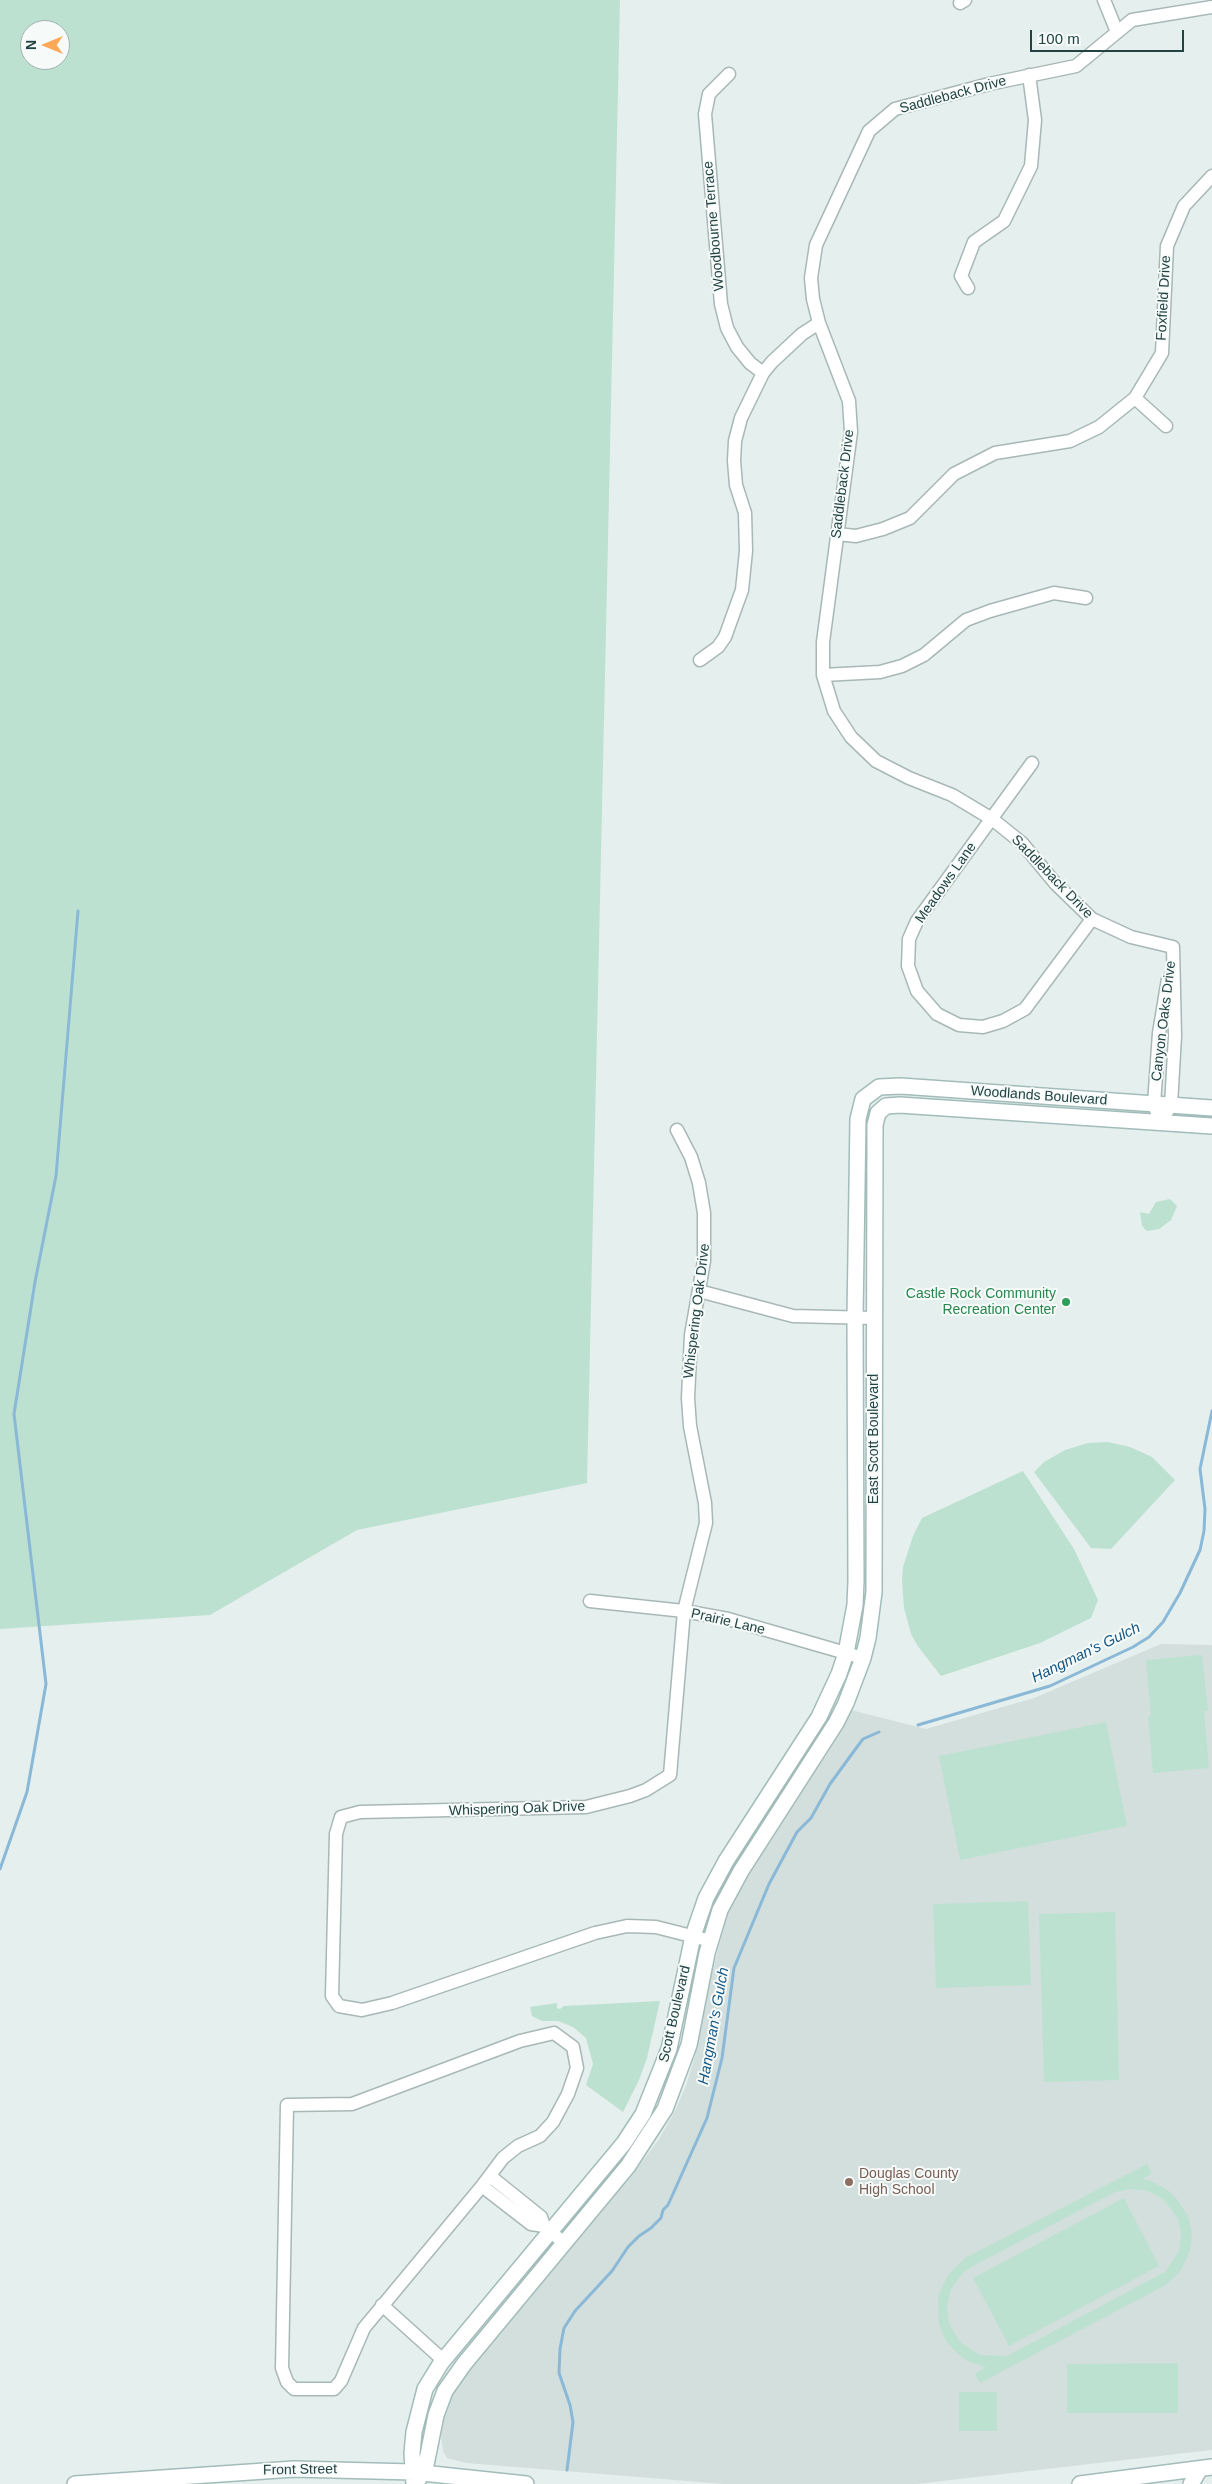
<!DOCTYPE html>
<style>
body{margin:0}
#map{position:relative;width:1212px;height:2484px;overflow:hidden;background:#e5efed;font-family:Arial,sans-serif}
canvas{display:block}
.north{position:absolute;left:20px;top:20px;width:50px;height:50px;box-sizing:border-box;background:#f6fbfa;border:1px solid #a1b1b0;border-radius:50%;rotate:270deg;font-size:14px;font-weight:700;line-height:20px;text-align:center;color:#224342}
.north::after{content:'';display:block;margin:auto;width:18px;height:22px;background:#fba857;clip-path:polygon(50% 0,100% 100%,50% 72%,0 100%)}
.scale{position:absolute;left:1030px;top:30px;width:154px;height:22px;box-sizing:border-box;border:2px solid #224342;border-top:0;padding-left:6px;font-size:15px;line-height:18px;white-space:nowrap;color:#224342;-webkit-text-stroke:4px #f6fbfa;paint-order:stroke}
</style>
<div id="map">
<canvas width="1212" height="2484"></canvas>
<div class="north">N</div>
<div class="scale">100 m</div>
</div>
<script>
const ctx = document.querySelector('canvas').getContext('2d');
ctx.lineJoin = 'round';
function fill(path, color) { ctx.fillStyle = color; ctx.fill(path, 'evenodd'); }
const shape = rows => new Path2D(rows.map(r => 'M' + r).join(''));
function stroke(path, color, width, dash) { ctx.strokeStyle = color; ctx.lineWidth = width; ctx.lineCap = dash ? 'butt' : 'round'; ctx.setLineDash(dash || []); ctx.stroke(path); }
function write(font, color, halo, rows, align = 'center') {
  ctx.font = font + ' Arial,sans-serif'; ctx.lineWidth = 4; ctx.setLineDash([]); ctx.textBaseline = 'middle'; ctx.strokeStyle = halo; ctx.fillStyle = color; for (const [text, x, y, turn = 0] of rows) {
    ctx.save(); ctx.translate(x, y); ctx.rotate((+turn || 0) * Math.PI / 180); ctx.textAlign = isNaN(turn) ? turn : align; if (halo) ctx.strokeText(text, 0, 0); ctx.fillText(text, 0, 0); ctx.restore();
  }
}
const built = shape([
 [1161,1644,1212,1645,1212,2450,916,2484,724,2484,466,2463,447,2458,443,2451,441,2435,444,2417,454,2389,515,2311,636,2170,659,2139,675,2111,687,2083,695,2056,711,1977,727,1914,742,1885,851,1710,926,1729,1034,1698]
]);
const green = shape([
 [0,0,620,0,587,1483,357,1530,210,1615,0,1629],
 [30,30,60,30,60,60,30,60],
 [1170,1199,1177,1206,1171,1220,1159,1229,1147,1231,1142,1226,1140,1212,1149,1214,1156,1202],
 [1108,1442,1130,1447,1152,1457,1175,1480,1111,1549,1091,1548,1034,1472,1044,1462,1065,1450,1088,1443],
 [1023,1471,1074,1549,1098,1600,1091,1618,1040,1643,941,1676,917,1645,911,1634,904,1608,902,1581,903,1567,913,1536,922,1518],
 [1202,1655,1208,1711,1204,1711,1209,1768,1153,1773,1148,1717,1151,1716,1146,1660],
 [1106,1722,1127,1826,960,1860,939,1756],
 [1028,1901,1031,1985,936,1988,933,1904],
 [1115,1912,1119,2080,1044,2082,1039,1914],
 [660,2001,647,2058,639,2080,623,2112,586,2085,593,2064,586,2038,573,2027,558,2021,542,2021,532,2016,530,2007,557,2003,557,2008,560,2009,564,2006],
 [1147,2164,1152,2173,1142,2179,1151,2181,1169,2191,1177,2199,1188,2216,1192,2234,1191,2244,1189,2254,1180,2272,1164,2286,980,2383,975,2374,986,2367,967,2361,959,2355,946,2341,939,2325,938,2296,948,2275,965,2258],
 [1132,2189,1148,2191,1163,2199,1178,2219,1181,2234,1179,2251,1165,2272,1007,2356,980,2355,960,2342,949,2323,947,2307,951,2289,963,2273,971,2267,1115,2192],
 [1124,2198,1159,2266,1009,2346,973,2278],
 [1178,2363,1178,2413,1067,2413,1067,2364],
 [959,2392,997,2392,997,2431,959,2431]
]);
const stream = shape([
 [918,1725,1050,1686,1133,1647,1149,1637,1163,1622,1180,1593,1200,1550,1204,1531,1205,1509,1200,1469,1212,1411],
 [0,1869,27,1792,46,1684,14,1414,35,1282,56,1176,78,911],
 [567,2470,573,2422,570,2405,559,2373,560,2349,564,2328,575,2311,612,2271,628,2247,639,2236,651,2228,661,2218,663,2210,668,2205,707,2118,722,2058,734,1968,769,1884,797,1832,811,1818,830,1784,857,1747,863,1739,879,1732]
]);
const street = shape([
 [1104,0,1117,32],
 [960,3,965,0],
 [729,74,709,94,705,114,721,304,727,328,737,347,750,363,763,373],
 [968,288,961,276,974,242,1004,221,1031,166,1035,120,1029,75],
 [1135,398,1166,426],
 [837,534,856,536,883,529,910,518,954,474,995,453,1070,441,1099,427,1135,398,1162,353,1167,246,1184,206,1212,176],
 [700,660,718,647,725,637,742,590,746,551,745,513,736,485,734,461,735,441,741,418,763,373,772,362,802,334,819,323],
 [823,675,880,672,902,666,924,655,966,620,990,611,1054,593,1086,598],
 [1032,763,917,921,909,939,908,966,917,991,937,1014,959,1025,983,1027,1003,1021,1025,1009,1092,919],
 [1173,947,1131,937,1092,919,1055,883,1022,843,992,819,952,795,909,778,876,761,851,737,834,711,823,675,823,642,851,432,849,401,819,323,813,299,811,278,816,245,869,131,895,109,989,84,1076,66,1132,20,1212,7],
 [1157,1113,1154,1104,1159,1033,1168,979],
 [1160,1123,1171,1105,1175,1036,1173,947],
 [677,1130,691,1157,699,1183,704,1213,704,1261,691,1335,688,1398,690,1426,705,1503,706,1523,684,1611,670,1775,646,1790,630,1796,586,1807,360,1812,341,1817,336,1834,332,1996,339,2006,362,2010,392,2003,595,1933,627,1926,656,1927,711,1941],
 [699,1291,793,1316,874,1318],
 [590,1601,684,1611,728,1619,863,1658],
 [554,2033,573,2047,577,2068,568,2094,553,2122,540,2136,518,2146,503,2158,482,2186,364,2328,341,2381,334,2389,294,2389,287,2382,282,2368,287,2105,352,2104,520,2041,554,2033],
 [490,2176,541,2217,544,2226],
 [482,2186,531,2224,544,2226,564,2243],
 [382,2305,443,2360]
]);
const secondary = shape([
 [75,2484,294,2469,413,2472,526,2484],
 [414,2484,412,2453,414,2432,425,2389,441,2363,624,2143,643,2114,669,2049,693,1936,706,1898,726,1861,819,1717,839,1674,846,1653,855,1605,856,1581,855,1318,858,1119,863,1099,879,1087,901,1086,1212,1108],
 [416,2484,426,2465,436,2415,445,2391,464,2364,628,2166,665,2109,689,2045,707,1953,720,1910,741,1871,836,1723,846,1703,863,1658,868,1638,874,1592,875,1125,878,1113,886,1106,900,1105,1212,1126],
 [1080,2484,1212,2467],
 [1191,2484,1200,2469]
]);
const markers = [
 [1066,1302,5,"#2e9e5b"],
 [849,2182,5,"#8d6e63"]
];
const streetNames = [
 ["Saddleback Drive",953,95,-15],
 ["Woodbourne Terrace",714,226,-95],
 ["Foxfield Drive",1164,298,-87],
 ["Saddleback Drive",843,484,-83],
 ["Saddleback Drive",1052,877,46],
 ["Meadows Lane",946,883,-55],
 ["Canyon Oaks Drive",1164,1021,-83],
 ["Woodlands Boulevard",1039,1096,4],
 ["Whispering Oak Drive",697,1311,-83],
 ["East Scott Boulevard",874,1439,-90],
 ["Prairie Lane",728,1622,13],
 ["Whispering Oak Drive",517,1809,-2],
 ["Scott Boulevard",675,2014,-77],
 ["Front Street",300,2470,-1]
];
const leisureNames = [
 ["Castle Rock Community",1056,1294],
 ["Recreation Center",1056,1310]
];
const educationNames = [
 ["Douglas County",859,2174],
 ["High School",859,2190]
];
const waterNames = [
 ["Hangman's Gulch",1086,1653,-26],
 ["Hangman's Gulch",714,2026,-80]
];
fill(built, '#d3dfdd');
fill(green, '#bde1d0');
stroke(stream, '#8ab8d7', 3);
stroke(street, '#a7b8b6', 15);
stroke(secondary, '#a2bcba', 18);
stroke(street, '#fff', 12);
stroke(secondary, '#fff', 15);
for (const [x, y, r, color] of markers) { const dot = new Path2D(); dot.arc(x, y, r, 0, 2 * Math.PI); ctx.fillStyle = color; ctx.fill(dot); stroke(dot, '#f6fbfa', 2); }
write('14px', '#224342', '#f6fbfa', streetNames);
write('14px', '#27864d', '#f6fbfa', leisureNames, 'right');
write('14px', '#785e54', '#f6fbfa', educationNames, 'left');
write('italic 15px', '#175784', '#f6fbfa', waterNames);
</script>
